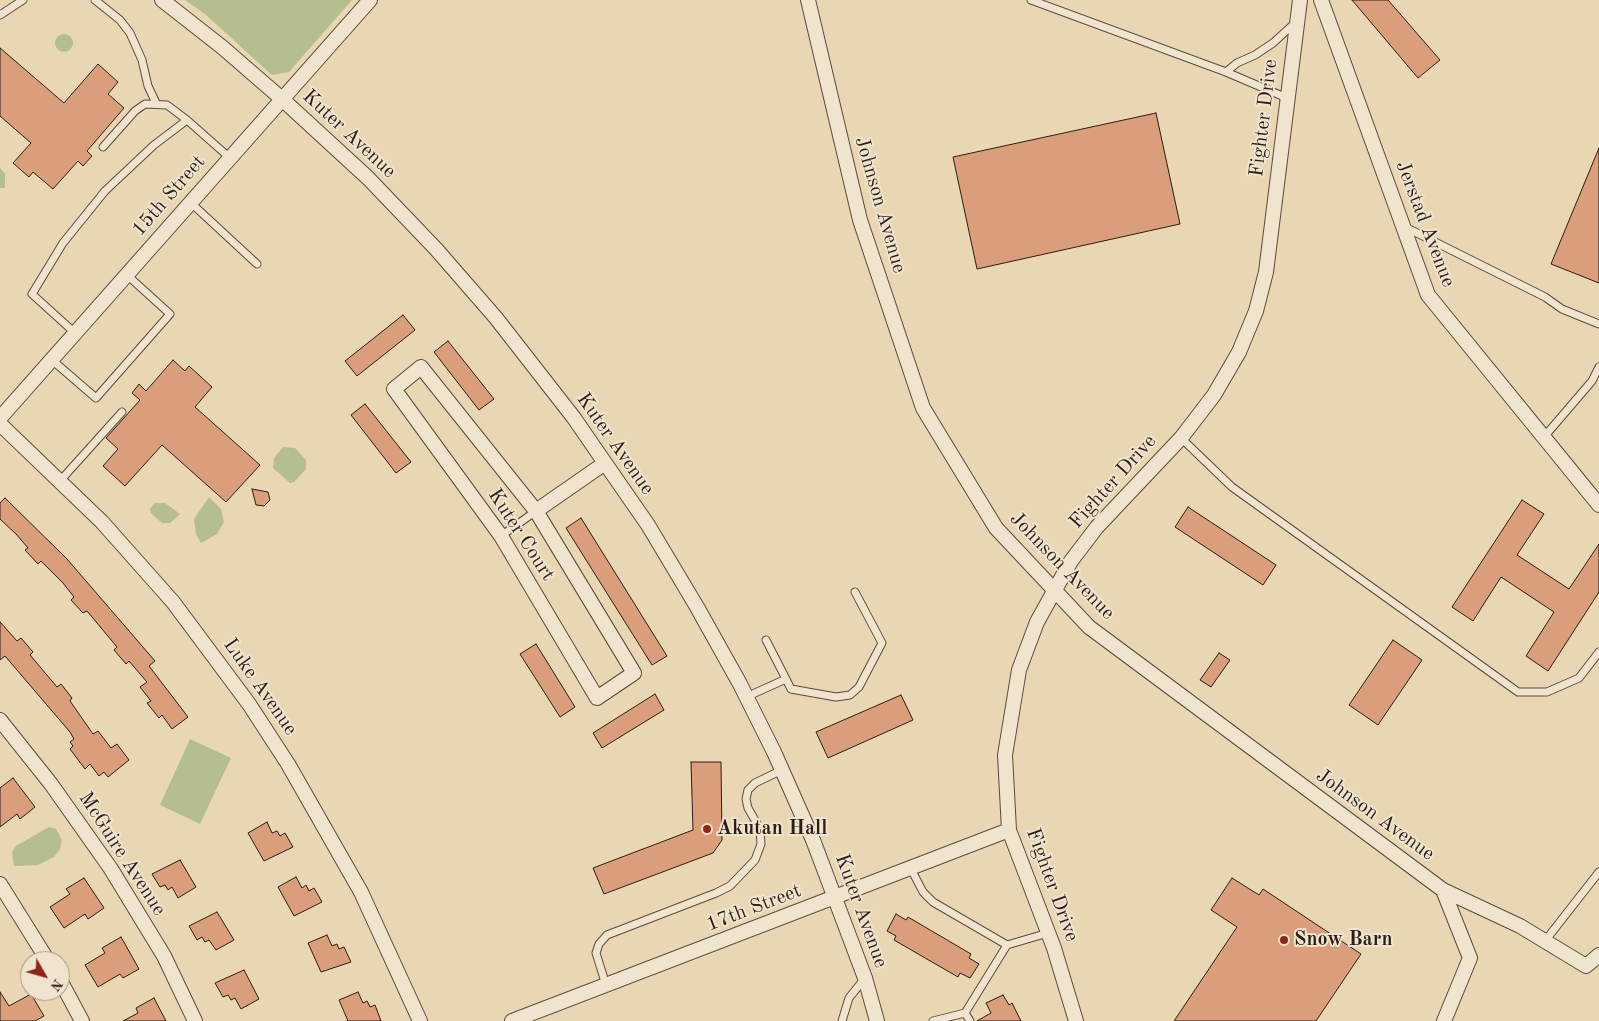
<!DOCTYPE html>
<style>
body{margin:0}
#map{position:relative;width:1599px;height:1021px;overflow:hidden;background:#e9d6b3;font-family:"Old Standard TT",serif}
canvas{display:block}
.north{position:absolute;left:20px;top:951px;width:50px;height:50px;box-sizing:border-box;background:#f1e4ce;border:1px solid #a29484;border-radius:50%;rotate:128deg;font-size:14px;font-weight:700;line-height:20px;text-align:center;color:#2c1d16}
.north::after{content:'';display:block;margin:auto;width:18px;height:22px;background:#8f2418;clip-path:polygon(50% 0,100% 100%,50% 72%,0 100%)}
</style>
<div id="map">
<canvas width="1599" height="1021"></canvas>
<div class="north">N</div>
</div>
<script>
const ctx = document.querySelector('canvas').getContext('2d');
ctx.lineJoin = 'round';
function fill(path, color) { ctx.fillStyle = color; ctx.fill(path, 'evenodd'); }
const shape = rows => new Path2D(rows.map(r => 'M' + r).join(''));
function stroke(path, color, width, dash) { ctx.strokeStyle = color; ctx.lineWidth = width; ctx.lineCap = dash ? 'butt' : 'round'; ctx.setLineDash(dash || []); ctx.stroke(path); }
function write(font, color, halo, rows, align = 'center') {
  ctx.font = font + ' "Old Standard TT",serif'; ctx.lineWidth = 4; ctx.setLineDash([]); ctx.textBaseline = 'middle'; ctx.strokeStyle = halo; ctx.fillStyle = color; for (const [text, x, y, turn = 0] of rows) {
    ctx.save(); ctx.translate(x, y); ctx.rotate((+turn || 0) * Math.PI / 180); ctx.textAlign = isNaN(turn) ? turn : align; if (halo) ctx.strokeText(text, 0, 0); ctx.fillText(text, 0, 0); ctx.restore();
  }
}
const green = shape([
 [185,0,352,0,289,72,272,75,205,14],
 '55 43a9 9 0 1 1 18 0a9 9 0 1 1-18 0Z',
 [0,168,5,174,5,188,0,188],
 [283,447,295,448,306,460,306,469,294,482,290,483,273,468,274,458],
 [209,497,221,509,224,522,217,534,201,543,196,534,194,519],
 [155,503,165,503,180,514,170,523,162,523,151,513,150,509],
 [190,739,231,758,200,824,160,805],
 [49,827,56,829,62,840,60,849,54,857,38,865,14,866,12,852,16,846]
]);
const building = shape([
 [1352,0,1388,0,1440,60,1418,78,1352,0],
 [0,48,64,103,98,64,118,82,108,94,124,108,87,151,92,156,83,166,78,161,53,189,33,172,29,177,13,163,31,143,0,116,0,48],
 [1156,113,1180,224,977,269,953,157,1156,113],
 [1599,148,1599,283,1551,264,1599,148],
 [403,315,415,330,357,376,345,361,403,315],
 [448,341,494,399,479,410,434,352,448,341],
 [173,360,185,371,189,366,212,387,195,407,260,465,226,502,162,445,125,486,103,466,118,449,106,438,140,400,132,393,139,384,146,391,173,360],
 [365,404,411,462,396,473,351,415,365,404],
 [252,489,268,492,270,500,264,506,256,505,252,489],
 [5,498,67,559,155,661,149,666,188,717,172,729,162,715,159,718,147,703,151,701,140,687,147,682,129,661,126,664,114,650,117,647,87,611,83,613,71,600,74,597,63,583,41,561,38,564,25,550,28,548,16,534,0,519,0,503,5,498],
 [1522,500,1544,514,1517,555,1569,589,1599,544,1599,592,1548,671,1526,656,1554,612,1501,577,1473,621,1452,607,1522,500],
 [1188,507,1276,565,1263,585,1175,527,1188,507],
 [581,518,667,656,652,665,566,528,581,518],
 [0,622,17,641,21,638,33,652,30,655,57,687,61,684,72,698,70,701,93,734,98,731,111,748,117,744,129,760,108,777,104,772,99,776,90,764,85,769,70,749,73,746,70,742,74,739,70,732,5,656,0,660,0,622],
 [1393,640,1422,660,1378,725,1349,705,1393,640],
 [536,644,575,707,560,717,520,654,536,644],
 [1219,653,1230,660,1211,687,1200,680,1219,653],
 [655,694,664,710,602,748,593,733,655,694],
 [901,695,913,720,828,758,816,732,901,695],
 [691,762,721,762,722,840,713,853,604,894,593,868,693,830,691,762],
 [13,778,35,807,20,819,17,814,0,827,0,788,13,778],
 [267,822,272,833,277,831,280,836,285,833,293,847,264,861,248,833,267,822],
 [180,860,196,887,178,898,172,887,168,890,165,885,160,887,152,874,180,860],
 [296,877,302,888,306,885,309,891,314,888,322,902,294,916,278,887,296,877],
 [84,878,104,908,88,919,85,914,64,928,50,907,70,894,66,889,84,878],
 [1232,878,1259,895,1263,889,1361,954,1316,1021,1174,1021,1237,927,1211,910,1232,878],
 [217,912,234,940,216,950,209,940,205,942,202,937,197,940,189,926,217,912],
 [896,914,906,920,908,917,971,954,969,958,979,964,970,978,960,973,958,977,894,940,896,936,887,931,896,914],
 [327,935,332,946,337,944,339,949,344,947,351,962,321,972,308,943,327,935],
 [121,937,139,969,123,978,120,974,98,987,85,965,105,953,102,948,121,937],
 [244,970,259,999,241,1009,235,998,231,1000,228,995,223,997,215,983,244,970],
 [0,992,9,1006,31,994,44,1016,35,1021,0,1021,0,992],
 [358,992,363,1003,367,1001,370,1007,375,1005,381,1021,348,1021,339,1000,358,992],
 [1003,995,1009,1005,1012,1003,1021,1021,977,1021,991,1013,986,1003,1003,995],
 [154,998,166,1021,123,1021,138,1013,136,1008,154,998]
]);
const service = shape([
 [95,0,120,20,130,33,142,60,148,86,156,103],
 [1031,0,1226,72,1287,98],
 [0,15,23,0],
 [1226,72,1237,63,1255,55,1273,43,1296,22],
 [103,147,135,111,145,104,167,105,187,120],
 [190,202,257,264],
 [1405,227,1545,297,1562,309,1599,324],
 [75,333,32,294,63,243,105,191,154,145,187,120,230,158],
 [52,360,96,398,170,314,127,275],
 [1544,437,1592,381,1599,367],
 [1181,438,1232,487,1518,692,1547,692,1579,678,1599,652],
 [60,481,122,412],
 [501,536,536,511],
 [786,679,791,689,836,697,850,695,859,687,882,643,855,592],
 [746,697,786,679,766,640],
 [911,869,923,892,933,902,1007,945],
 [1545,941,1599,872],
 [606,985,596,953,599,944,607,935,716,893,730,886,755,860,761,844,760,829,748,808,746,799,748,790,755,783,782,770],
 [965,1013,1007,945,1048,933],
 [842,1021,849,998,865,978],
 [933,1021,965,1013,970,1021]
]);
const minor = shape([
 [162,0,222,47,282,99,368,178,436,249,496,318,574,418,605,463,648,525,697,607,740,684,774,752,813,840,865,978,877,1021],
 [808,0,860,220,923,408,996,528,1089,627,1443,890,1520,926,1586,966,1599,955],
 [1321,0,1428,295,1599,505],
 [421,367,536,511,634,673,597,698,501,536,394,389,421,367],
 [0,418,370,0],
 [0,424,102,522,173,602,249,704,288,764,361,892,420,1021],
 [536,511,605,463],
 [0,720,51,784,111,869,164,956,195,1021],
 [0,884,48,961],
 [1443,890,1470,958,1444,1021],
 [60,980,82,1021],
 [512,1021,1009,830],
 [1076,1021,1054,948,1009,830,1005,755,1019,670,1037,622,1071,561,1097,527,1181,438,1214,395,1239,352,1256,311,1266,272,1300,0]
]);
const markers = [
 [707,829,5,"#8f2418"],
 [1284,940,5,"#8f2418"]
];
const streetNames = [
 ["Fighter Drive",1264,118,-83],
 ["Kuter Avenue",349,134,43],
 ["15th Street",169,196,-49],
 ["Johnson Avenue",880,205,74],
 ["Jerstad Avenue",1425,224,69],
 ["Kuter Avenue",615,444,55],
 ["Fighter Drive",1113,482,-48],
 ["Kuter Court",521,535,57],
 ["Johnson Avenue",1062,566,46],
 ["Luke Avenue",260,687,55],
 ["Johnson Avenue",1375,815,36],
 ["McGuire Avenue",122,854,57],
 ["Fighter Drive",1052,885,70],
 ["17th Street",754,908,-21],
 ["Kuter Avenue",861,911,70]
];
const poiNames = [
 ["Akutan Hall",717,829],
 ["Snow Barn",1294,940]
];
fill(green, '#b4be8f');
fill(building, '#da9e7a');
stroke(building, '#2c1d16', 1);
stroke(service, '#5b4b3d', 9);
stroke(minor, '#5b4b3d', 16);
stroke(service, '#f1e4ce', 7);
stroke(minor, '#f1e4ce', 14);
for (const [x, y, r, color] of markers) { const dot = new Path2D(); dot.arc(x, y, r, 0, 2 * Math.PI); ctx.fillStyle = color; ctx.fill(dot); stroke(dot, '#f1e4ce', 2); }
write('20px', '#2c1d16', '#f1e4ce', streetNames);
write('bold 20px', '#2c1d16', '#f1e4ce', poiNames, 'left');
</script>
